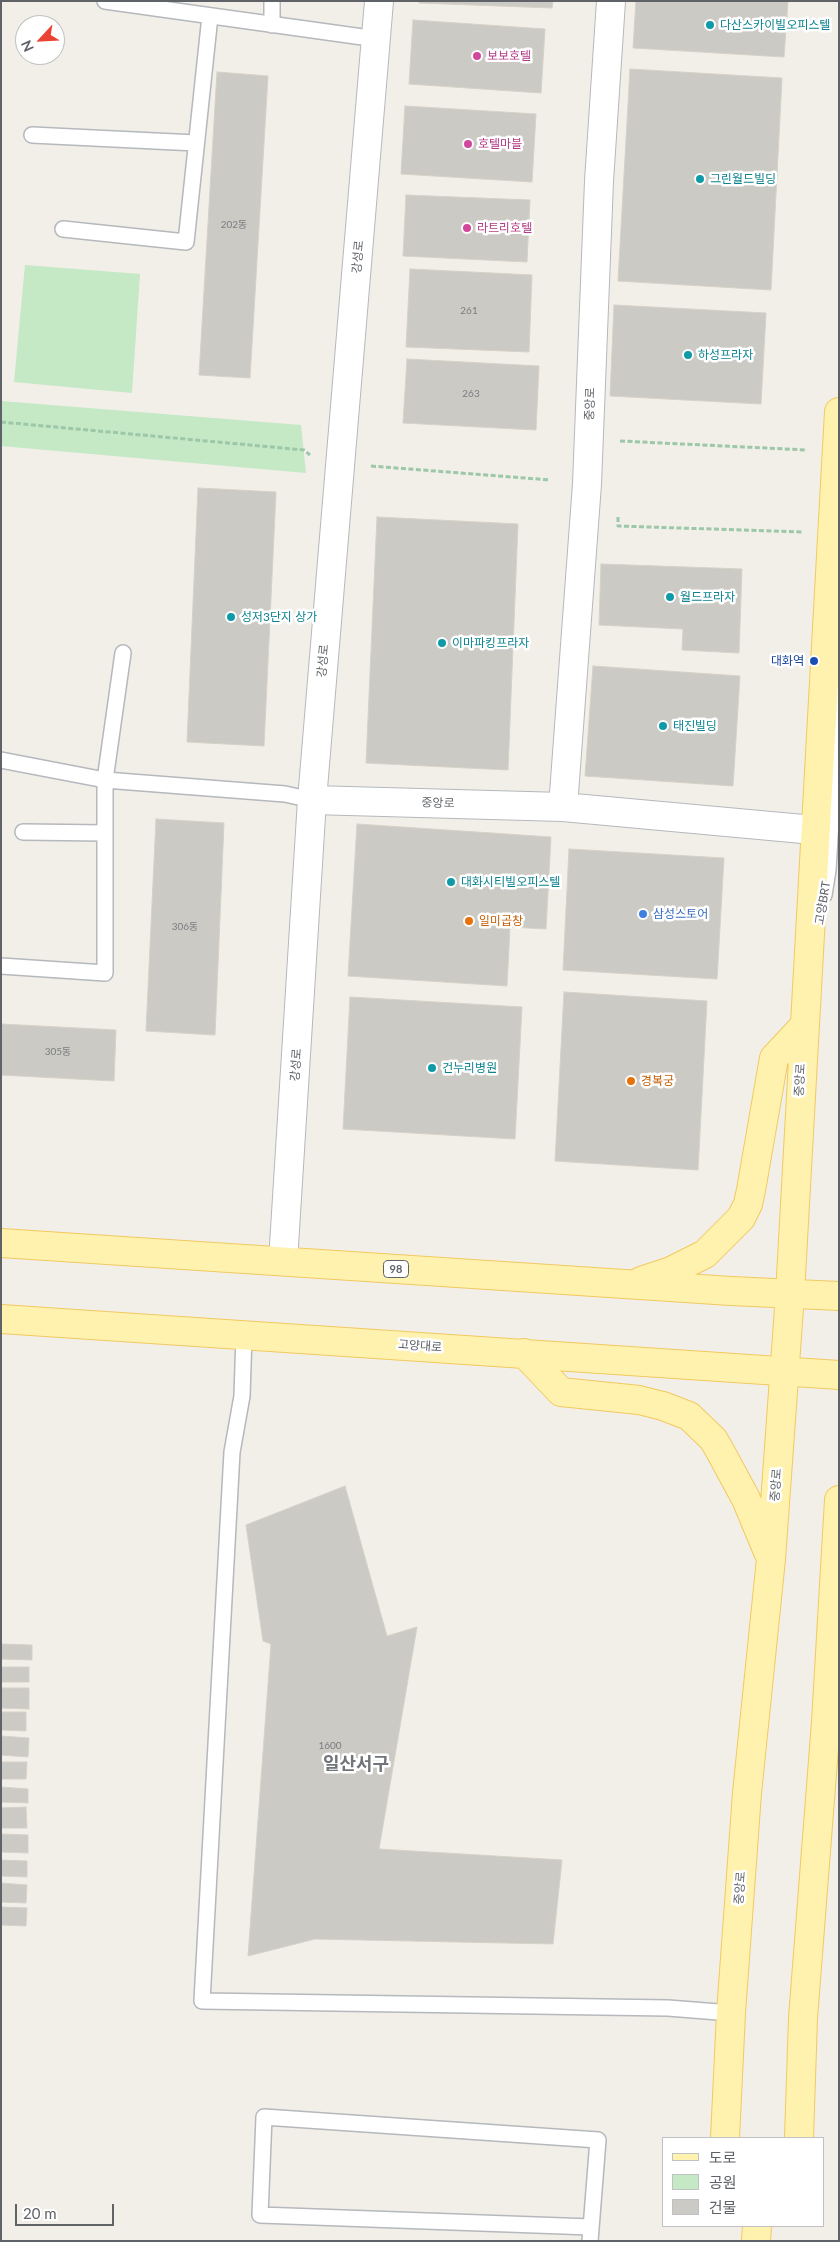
<!DOCTYPE html>
<meta charset="utf-8">
<style>
body{margin:0}
#map{position:relative;width:840px;height:2242px;overflow:hidden;background:#f1efe8;font-family:Lato,"Noto Sans KR",sans-serif}
canvas{display:block}
.frame{position:absolute;inset:0;border:2px solid #5f6368;pointer-events:none}
.legend{position:absolute;left:662px;top:2137px;width:162px;height:90px;box-sizing:border-box;background:#fff;border:1px solid #bfc1c3;margin:0;padding:6px 9px;list-style:none;font-size:15px;color:#5f6368}
.legend li{display:flex;align-items:center;gap:10px;height:25px}
.legend b{width:25px;border:1px solid #bfc1c3}
.north{position:absolute;left:15px;top:15px;width:50px;height:50px;box-sizing:border-box;background:#fff;border:1px solid #bfc1c3;border-radius:50%;rotate:245deg;font-size:14px;font-weight:700;line-height:20px;text-align:center;color:#5f6368}
.north::after{content:'';display:block;margin:auto;width:18px;height:22px;background:#ea4335;clip-path:polygon(50% 0,100% 100%,50% 72%,0 100%)}
.scale{position:absolute;left:15px;top:2204px;width:99px;height:22px;box-sizing:border-box;border:2px solid #5f6368;border-top:0;padding-left:6px;font-size:15px;line-height:18px;white-space:nowrap;color:#5f6368;-webkit-text-stroke:4px #fff;paint-order:stroke}
</style>
<div id="map">
<canvas width="840" height="2242"></canvas>
<div class="frame"></div>
<ul class="legend">
<li><b style="height:6px;background:#fff2af"></b>도로</li>
<li><b style="height:14px;background:#c5e8c5"></b>공원</li>
<li><b style="height:14px;background:#cccac5"></b>건물</li>
</ul>
<div class="north">N</div>
<div class="scale">20 m</div>
</div>
<script>
const ctx = document.querySelector('canvas').getContext('2d');
ctx.lineJoin = 'round';
function fill(path, color) { ctx.fillStyle = color; ctx.fill(path, 'evenodd'); }
const shape = rows => new Path2D(rows.map(r => 'M' + r).join(''));
function stroke(path, color, width, dash) { ctx.strokeStyle = color; ctx.lineWidth = width; ctx.lineCap = dash ? 'butt' : 'round'; ctx.setLineDash(dash || []); ctx.stroke(path); }
function write(font, color, halo, rows, align = 'center') {
  ctx.font = font + ' Lato,"Noto Sans KR",sans-serif'; ctx.lineWidth = 5; ctx.setLineDash([]); ctx.textBaseline = 'middle'; ctx.strokeStyle = halo; ctx.fillStyle = color; for (const [text, x, y, turn = 0] of rows) {
    ctx.save(); ctx.translate(x, y); ctx.rotate((+turn || 0) * Math.PI / 180); ctx.textAlign = isNaN(turn) ? turn : align; if (halo) ctx.strokeText(text, 0, 0); ctx.fillText(text, 0, 0); ctx.restore();
  }
}
const green = shape([
 [25,265,140,274,132,393,14,382],
 [1,401,301,425,306,473,1,446]
]);
const building = shape([
 [419,1,553,1,552,8,419,3,419,1],
 [636,1,788,1,784,57,633,48,636,1],
 [413,20,545,29,541,93,409,84,413,20],
 [630,69,782,78,771,290,618,281,630,69],
 [217,72,268,76,250,378,199,375,217,72],
 [405,106,536,114,532,182,401,174,405,106],
 [406,195,530,200,527,262,403,256,406,195],
 [410,269,532,275,529,352,406,347,410,269],
 [614,305,766,313,761,404,610,396,614,305],
 [407,359,539,366,536,430,403,423,407,359],
 [198,488,276,492,264,746,187,742,198,488],
 [377,517,518,524,508,770,366,763,377,517],
 [601,564,742,569,739,653,682,650,683,629,599,625,601,564],
 [593,666,740,676,733,786,585,776,593,666],
 [156,819,224,823,215,1035,146,1031,156,819],
 [357,824,551,837,546,929,510,927,507,986,348,976,357,824],
 [569,849,724,858,717,979,563,970,569,849],
 [564,992,707,1001,698,1170,555,1161,564,992],
 [350,997,522,1007,515,1139,343,1129,350,997],
 [1,1024,116,1030,114,1081,1,1075,1,1024],
 [345,1486,387,1636,417,1627,379,1849,562,1860,553,1944,315,1939,248,1956,271,1644,263,1641,246,1525,345,1486],
 [1,1644,32,1645,32,1660,1,1659,1,1644],
 [1,1667,29,1667,29,1682,1,1682,1,1667],
 [1,1688,29,1688,29,1709,1,1708,1,1688],
 [1,1712,26,1712,26,1731,1,1730,1,1712],
 [1,1736,29,1738,28,1757,1,1755,1,1736],
 [1,1762,27,1762,26,1779,1,1779,1,1762],
 [1,1787,28,1789,28,1803,1,1802,1,1787],
 [26,1807,27,1828,1,1828,1,1808,26,1807],
 [1,1834,28,1835,28,1853,1,1852,1,1834],
 [1,1860,27,1861,27,1877,1,1876,1,1860],
 [1,1883,27,1885,26,1903,1,1902,1,1883],
 [1,1907,27,1908,26,1926,1,1925,1,1907]
]);
const path = shape([
 [1,422,304,450,310,455],
 [620,441,807,450],
 [371,466,550,480],
 [618,517,618,526,803,532]
]);
const service = shape([
 [105,1,377,39],
 [272,25,272,1],
 [32,135,196,143],
 [63,229,186,242,210,16],
 [1,760,105,780,285,794,312,800],
 [23,832,105,833],
 [824,895,828,870,839,690],
 [1,966,105,973,105,780,123,653],
 [244,1335,242,1396,232,1452,202,2001,668,2008,731,2013],
 [590,2241,598,2140,264,2117,260,2215,591,2227]
]);
const minor = shape([
 [312,800,563,807,814,830],
 [563,807,587,484,599,181,611,1]
]);
const tertiary = shape([
 [283,1261,312,800,379,1]
]);
const primary = shape([
 [1,1243,731,1291,839,1296],
 [641,1281,671,1271,705,1254,741,1218,748,1204,751,1190,774,1058,804,1026],
 [1,1319,839,1375],
 [524,1353,561,1392,639,1400,663,1406,689,1416,713,1439,719,1449,746,1499,768,1552],
 [725,2138,731,2013,747,1793,771,1559,790,1294,839,412],
 [799,2138,803,2018,826,1722,839,1500],
 [756,2241,757,2226]
]);
const markers = [
 [710,25,5,"#0f9aa8"],
 [477,56,5,"#d1479c"],
 [468,144,5,"#d1479c"],
 [700,179,5,"#0f9aa8"],
 [467,228,5,"#d1479c"],
 [688,355,5,"#0f9aa8"],
 [670,597,5,"#0f9aa8"],
 [231,617,5,"#0f9aa8"],
 [442,643,5,"#0f9aa8"],
 [814,661,5,"#1a4fb4"],
 [663,726,5,"#0f9aa8"],
 [451,882,5,"#0f9aa8"],
 [643,914,5,"#3f7fe0"],
 [469,921,5,"#e8710a"],
 [432,1068,5,"#0f9aa8"],
 [631,1081,5,"#e8710a"]
];
const numberNames = [
 ["202동",234,225],
 ["261",469,311],
 ["263",471,394],
 ["306동",185,927],
 ["305동",58,1052],
 ["1600",330,1746]
];
const shields = [
 [396,1269,25]
];
const shieldNames = [
 ["98",396,1269]
];
const cultureNames = [
 ["다산스카이빌오피스텔",720,25],
 ["그린월드빌딩",710,179],
 ["하성프라자",698,355],
 ["월드프라자",680,597],
 ["성저3단지 상가",241,617],
 ["이마파킹프라자",452,643],
 ["태진빌딩",673,726],
 ["대화시티빌오피스텔",461,882],
 ["건누리병원",442,1068]
];
const hotelNames = [
 ["보보호텔",487,56],
 ["호텔마블",478,144],
 ["라트리호텔",477,228]
];
const streetNames = [
 ["강성로",358,257,-85],
 ["중앙로",590,404,-88],
 ["강성로",323,661,-85],
 ["중앙로",438,803,2],
 ["고양BRT",823,903,-81],
 ["강성로",296,1065,-86],
 ["중앙로",800,1080,-87],
 ["고양대로",420,1346,4],
 ["중앙로",776,1485,-86],
 ["중앙로",740,1888,-86]
];
const transitNames = [
 ["대화역",804,661]
];
const shopNames = [
 ["삼성스토어",653,914]
];
const foodNames = [
 ["일미곱창",479,921],
 ["경복궁",641,1081]
];
const districtNames = [
 ["일산서구",356,1764]
];
fill(green, '#c5e8c5');
fill(building, '#cccac5');
stroke(building, '#d6d1c6', 1);
stroke(service, '#b5b8bc', 18);
stroke(minor, '#b5b8bc', 30);
stroke(tertiary, '#b5b8bc', 30);
stroke(primary, '#f2c960', 30);
stroke(path, '#9cc7a9', 3, [5, 2.5]);
stroke(service, '#fff', 15);
stroke(minor, '#fff', 28);
stroke(tertiary, '#fff', 28);
stroke(primary, '#fff2af', 28);
for (const [x, y, r, color] of markers) { const dot = new Path2D(); dot.arc(x, y, r, 0, 2 * Math.PI); ctx.fillStyle = color; ctx.fill(dot); stroke(dot, '#fff', 2); }
write('10px', '#7a7d7f', null, numberNames);
for (const [x, y, w] of shields) { const box = new Path2D(); box.roundRect(x - w / 2, y - 8.5, w, 17, 4); ctx.fillStyle = '#fff'; ctx.fill(box); stroke(box, '#5f6368', 1); }
write('bold 11px', '#5f6368', null, shieldNames);
write('12px', '#0d838f', '#fff', cultureNames, 'left');
write('12px', '#b23c85', '#fff', hotelNames, 'left');
write('12px', '#5f6368', '#fff', streetNames);
write('12px', '#164399', '#fff', transitNames, 'right');
write('12px', '#366cbe', '#fff', shopNames, 'left');
write('12px', '#c56008', '#fff', foodNames, 'left');
write('bold 18px', '#70757a', '#fff', districtNames);
</script>
